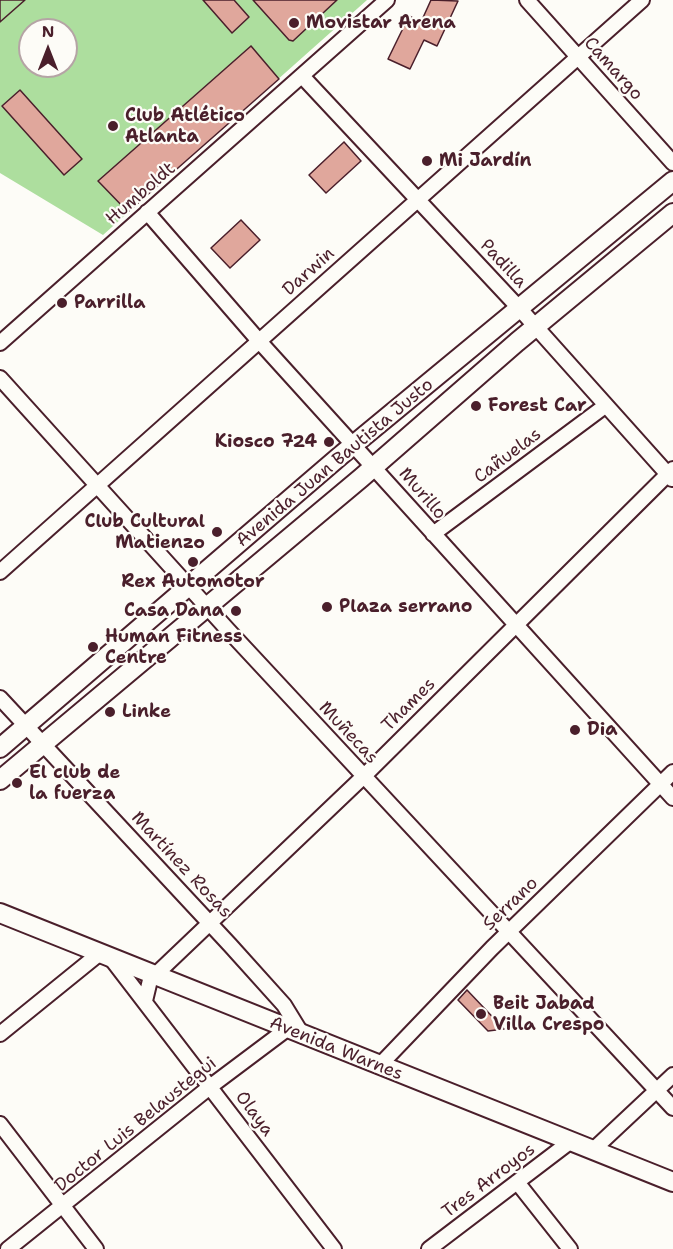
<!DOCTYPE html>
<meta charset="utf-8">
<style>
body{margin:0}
#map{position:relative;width:673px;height:1249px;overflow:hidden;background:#fdfcf7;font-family:"Shantell Sans",sans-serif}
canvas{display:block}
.north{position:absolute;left:18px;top:18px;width:60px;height:60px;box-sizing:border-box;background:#fdfcf7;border:2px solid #b5a4a5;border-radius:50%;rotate:0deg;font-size:16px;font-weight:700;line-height:24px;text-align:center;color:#4a1f2b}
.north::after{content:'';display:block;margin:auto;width:21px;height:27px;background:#4a1f2b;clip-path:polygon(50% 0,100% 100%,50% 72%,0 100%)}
</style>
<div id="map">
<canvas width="673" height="1249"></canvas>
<div class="north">N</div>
</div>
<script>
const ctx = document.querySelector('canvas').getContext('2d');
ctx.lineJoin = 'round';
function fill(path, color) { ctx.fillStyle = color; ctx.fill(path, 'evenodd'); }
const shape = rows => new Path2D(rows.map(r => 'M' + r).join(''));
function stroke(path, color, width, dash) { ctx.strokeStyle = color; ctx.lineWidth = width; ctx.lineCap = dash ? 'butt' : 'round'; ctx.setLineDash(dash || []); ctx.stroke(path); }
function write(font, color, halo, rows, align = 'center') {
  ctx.font = font + ' "Shantell Sans",sans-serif'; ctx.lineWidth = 4.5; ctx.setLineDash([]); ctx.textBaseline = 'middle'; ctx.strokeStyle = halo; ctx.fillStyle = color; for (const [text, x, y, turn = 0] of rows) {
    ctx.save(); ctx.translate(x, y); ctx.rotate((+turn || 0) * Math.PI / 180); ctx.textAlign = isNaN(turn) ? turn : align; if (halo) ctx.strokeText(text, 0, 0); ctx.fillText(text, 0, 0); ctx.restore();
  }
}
const green = shape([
 [0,0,367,0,103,235,0,173],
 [30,30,66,30,66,66,30,66]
]);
const building = shape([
 [0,0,25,0,0,22,0,0],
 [0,0,25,0,0,22,0,0],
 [203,0,234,0,249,17,232,33,203,0],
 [253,0,337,0,293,41,289,40,253,0],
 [431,0,458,1,437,46,424,40,410,69,388,59,409,16,421,22,431,0],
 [251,46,279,79,128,212,98,181,251,46],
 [20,90,82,159,64,175,2,106,20,90],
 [344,142,361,161,326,193,309,175,344,142],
 [241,220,260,240,230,268,211,248,241,220],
 [467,990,504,1029,488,1031,458,1000,467,990]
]);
const minor = shape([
 [527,0,673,163],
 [302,76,519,308,672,479],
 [147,212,259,341,673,798],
 [0,343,387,0],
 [0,378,228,630,673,1108],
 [433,534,605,406],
 [0,572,642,0],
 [0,698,230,945,284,1005,303,1036],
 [110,957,334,1249],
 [145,1001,150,980,364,776,673,469],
 [0,1034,100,953],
 [379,1066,492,948,673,772],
 [0,1124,96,1249],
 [593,1150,673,1075],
 [517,1182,570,1249],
 [8,1249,211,1086,287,1029],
 [429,1249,571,1141]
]);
const major = shape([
 [0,748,340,456,673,181],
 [0,780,361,478,517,342,673,213],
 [0,913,673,1182]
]);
const markers = [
 [294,23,6,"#4a1f2b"],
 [113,126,6,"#4a1f2b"],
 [427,161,6,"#4a1f2b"],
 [62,303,6,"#4a1f2b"],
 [476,406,6,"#4a1f2b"],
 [329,442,6,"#4a1f2b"],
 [217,532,6,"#4a1f2b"],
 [193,562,6,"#4a1f2b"],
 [327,607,6,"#4a1f2b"],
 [236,611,6,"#4a1f2b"],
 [93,647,6,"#4a1f2b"],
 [110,712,6,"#4a1f2b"],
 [575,730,6,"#4a1f2b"],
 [17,783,6,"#4a1f2b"],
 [481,1014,6,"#4a1f2b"]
];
const poiNames = [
 ["Movistar Arena",306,23],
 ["Club Atlético",125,116],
 ["Atlanta",125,137],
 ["Mi Jardín",439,161],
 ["Parrilla",74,303],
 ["Forest Car",488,406],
 ["Kiosco 724",317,442,"right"],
 ["Club Cultural",205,522,"right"],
 ["Matienzo",205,543,"right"],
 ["Rex Automotor",193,582,"center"],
 ["Plaza serrano",339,607],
 ["Casa Dana",224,611,"right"],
 ["Human Fitness",105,637],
 ["Centre",105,658],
 ["Linke",122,712],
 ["Dia",587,730],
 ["El club de",29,773],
 ["la fuerza",29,794],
 ["Beit Jabad",493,1004],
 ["Villa Crespo",493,1025]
];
const streetNames = [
 ["Camargo",613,69,48],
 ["Humboldt",141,194,-41],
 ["Padilla",503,264,47],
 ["Darwin",309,272,-42],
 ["Cañuelas",508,456,-37],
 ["Avenida Juan Bautista Justo",335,463,-40],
 ["Murillo",422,494,49],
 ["Thames",409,705,-45],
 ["Muñecas",348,733,47],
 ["Martínez Rosas",181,865,47],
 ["Serrano",511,904,-44],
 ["Avenida Warnes",336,1049,22],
 ["Olaya",254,1114,53],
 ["Doctor Luis Belaustegui",136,1125,-39],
 ["Tres Arroyos",489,1181,-37]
];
fill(green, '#adde9e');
fill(building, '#e0a79c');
stroke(building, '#4a1f2b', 1.5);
stroke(minor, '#4a1f2b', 18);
stroke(major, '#4a1f2b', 22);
stroke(minor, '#fdfcf7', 14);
stroke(major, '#fdfcf7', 18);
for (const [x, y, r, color] of markers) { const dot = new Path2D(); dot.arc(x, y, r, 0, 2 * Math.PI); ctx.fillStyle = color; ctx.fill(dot); stroke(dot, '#fdfcf7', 2); }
write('bold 18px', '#4a1f2b', '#fdfcf7', poiNames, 'left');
write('18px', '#4a1f2b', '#fdfcf7', streetNames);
</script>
